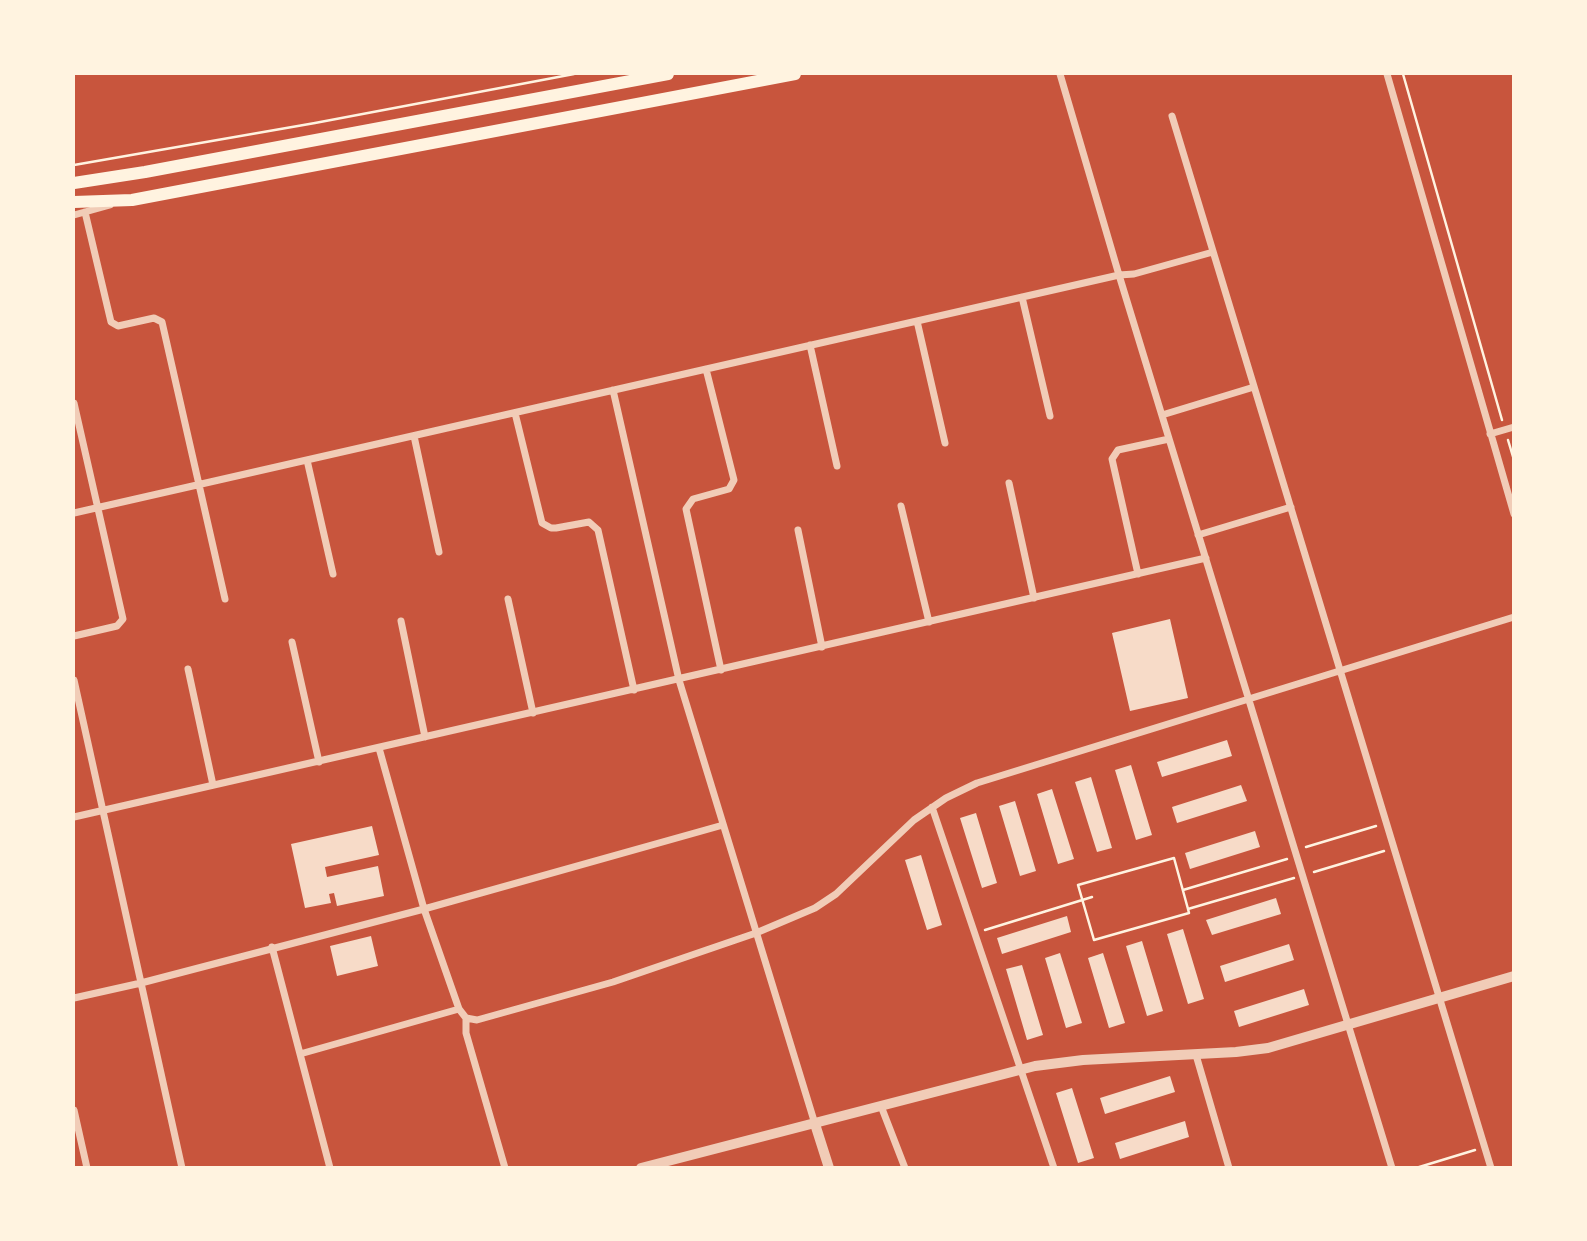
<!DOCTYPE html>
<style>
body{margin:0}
#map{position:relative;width:1587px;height:1241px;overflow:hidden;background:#c8553d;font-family:Lato,sans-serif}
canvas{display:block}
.frame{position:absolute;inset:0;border:75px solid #fff3e0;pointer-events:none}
</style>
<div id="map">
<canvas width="1587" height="1241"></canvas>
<div class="frame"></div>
</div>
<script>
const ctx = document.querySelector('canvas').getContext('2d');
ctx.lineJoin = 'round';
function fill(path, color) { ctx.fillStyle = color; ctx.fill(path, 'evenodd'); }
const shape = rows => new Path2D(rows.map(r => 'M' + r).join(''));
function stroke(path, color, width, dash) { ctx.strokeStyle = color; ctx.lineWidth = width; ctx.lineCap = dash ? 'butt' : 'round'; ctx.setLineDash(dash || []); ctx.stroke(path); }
const building = shape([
 [1170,619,1188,698,1130,711,1112,633],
 [1227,740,1232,756,1162,777,1157,762],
 [1131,765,1152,835,1136,840,1115,770],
 [1091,777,1112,848,1097,852,1075,782],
 [1241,785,1247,801,1177,823,1172,807],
 [1052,789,1074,859,1058,864,1037,794],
 [1015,801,1036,871,1020,876,999,806],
 [976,813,997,883,982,888,960,818],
 [372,826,379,855,325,867,327,877,378,866,384,896,337,906,334,893,329,894,331,903,305,908,291,844],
 [1255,831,1260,847,1190,869,1185,853],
 [921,855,942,925,927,930,905,860],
 [1276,898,1281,914,1212,935,1206,920],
 [1067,916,1071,932,1002,954,997,938],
 [1183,929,1204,999,1188,1004,1167,934],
 [371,936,378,966,337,976,330,946],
 [1142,941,1163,1011,1147,1016,1126,946],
 [1289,944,1294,960,1225,982,1220,966],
 [1060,953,1082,1023,1066,1028,1045,958],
 [1103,953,1125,1023,1109,1028,1088,958],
 [1022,965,1043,1035,1027,1040,1006,969],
 [1304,989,1309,1005,1239,1027,1234,1011],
 [1170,1076,1175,1092,1105,1114,1100,1098],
 [1072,1088,1094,1158,1078,1163,1056,1093],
 [1185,1121,1189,1137,1120,1159,1115,1143]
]);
const path = shape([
 [1403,74,1502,420],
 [74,165,315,123,574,74],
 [1508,440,1514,460],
 [1306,847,1376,826],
 [1314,872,1384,851],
 [1183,890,1287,859],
 [1188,909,1174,858,1078,885,1094,940,1189,913,1188,909,1294,878],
 [985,930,1092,897],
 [1416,1168,1475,1150]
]);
const minor = shape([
 [1060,74,1119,275,1392,1168],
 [1387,74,1514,514],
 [1172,116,1491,1168],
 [85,212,111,322,118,326,154,318,162,322,225,599],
 [74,215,110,205],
 [1022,297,1050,416],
 [917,321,945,443],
 [810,345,837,466],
 [706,369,734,480,729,489,693,499,686,509,721,670],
 [613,390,679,680,815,1124],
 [74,403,123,619,117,626,74,636],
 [515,413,542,523,551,528,556,528,589,522,598,530,634,690],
 [1162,415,1254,387],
 [1490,434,1514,427],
 [414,436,439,552],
 [307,460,333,574],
 [1009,483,1034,598],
 [901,506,929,622],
 [74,513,1119,275,1134,274,1213,252],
 [798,530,822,647],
 [1198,535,1291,507],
 [1138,574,1112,459,1118,450,1169,439],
 [508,599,533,713],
 [401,621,425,737],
 [292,642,319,762],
 [188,669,213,785],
 [74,680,182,1168],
 [379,748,424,909,459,1009,466,1018,466,1033,505,1168],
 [932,807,1054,1168],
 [74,817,1206,558],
 [272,947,300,1054],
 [74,998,141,983,424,909,723,825],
 [466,1018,477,1020,613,982,756,933,815,908,836,894,914,820,946,798,977,783,1514,617],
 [1196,1055,1229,1168],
 [881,1106,905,1168],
 [74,1110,87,1168],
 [330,1168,300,1054,459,1009]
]);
const tertiary = shape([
 [815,1124,829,1168],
 [641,1168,1035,1066,1083,1060,1236,1052,1268,1048,1514,976]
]);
const secondary = shape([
 [74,183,145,172,668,74],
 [74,202,132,200,795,74]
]);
fill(building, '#f7dbc8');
stroke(path, '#fff3e0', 2.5);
stroke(minor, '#f1ccb7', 7);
stroke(tertiary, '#f1ccb7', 10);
stroke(secondary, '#fff3e0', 12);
</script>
